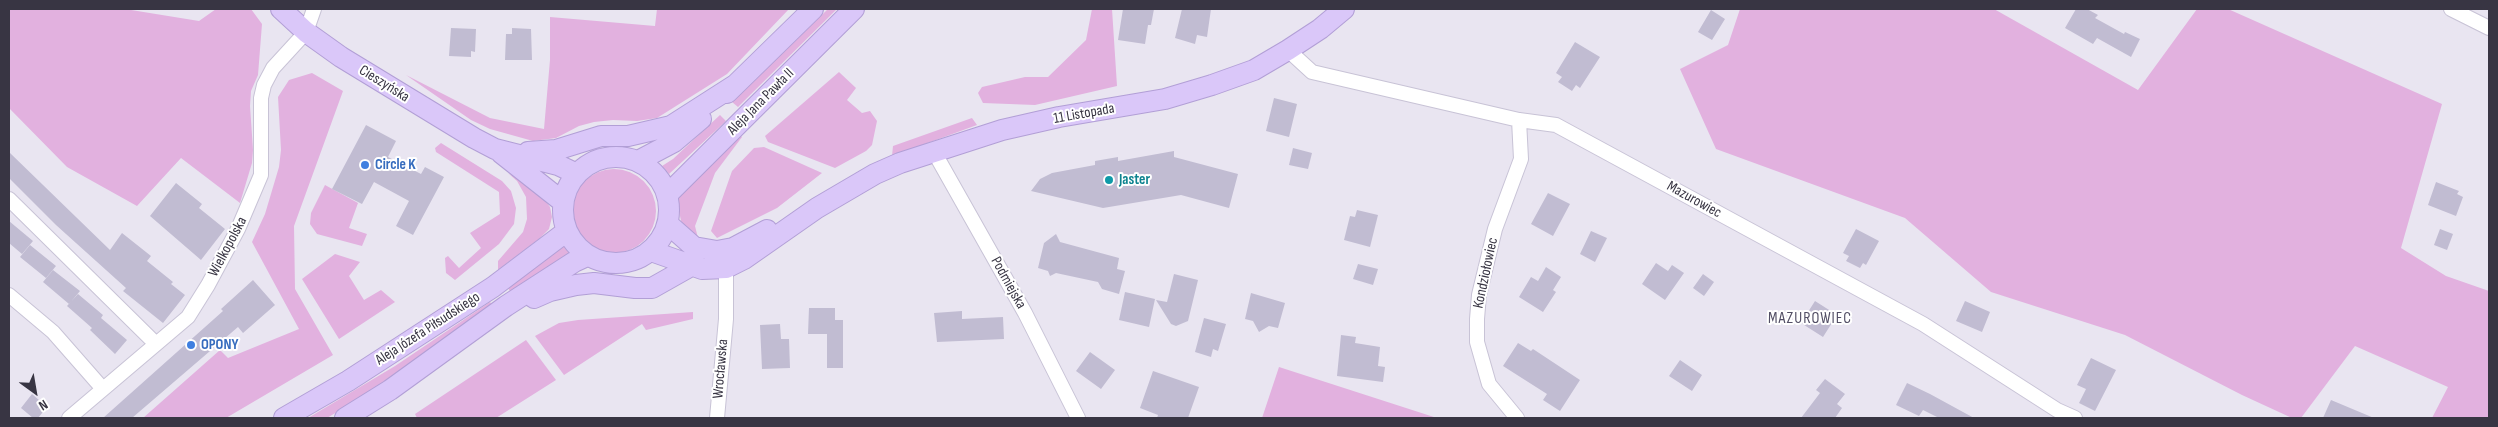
<!DOCTYPE html>
<meta charset="utf-8">
<style>
body{margin:0}
#map{position:relative;width:2498px;height:427px;overflow:hidden;background:#e9e5f1;font-family:"Sofia Sans Condensed",sans-serif}
canvas{display:block}
.frame{position:absolute;inset:0;border:10px solid #383543;pointer-events:none}
.north{position:absolute;left:10px;top:367px;width:50px;height:50px;-webkit-text-stroke:4px #fff;paint-order:stroke;rotate:148deg;font-size:14px;font-weight:700;line-height:20px;text-align:center;color:#383543}
.north::after{content:'';display:block;margin:auto;width:18px;height:22px;background:#383543;clip-path:polygon(50% 0,100% 100%,50% 72%,0 100%)}
</style>
<div id="map">
<canvas width="2498" height="427"></canvas>
<div class="frame"></div>
<div class="north">N</div>
</div>
<script>
const ctx = document.querySelector('canvas').getContext('2d');
ctx.lineJoin = 'round';
function fill(path, color) { ctx.fillStyle = color; ctx.fill(path, 'evenodd'); }
const shape = rows => new Path2D(rows.map(r => 'M' + r).join(''));
function stroke(path, color, width, dash) { ctx.strokeStyle = color; ctx.lineWidth = width; ctx.lineCap = dash ? 'butt' : 'round'; ctx.setLineDash(dash || []); ctx.stroke(path); }
function write(font, color, halo, rows, align = 'center') {
  ctx.font = font + ' "Sofia Sans Condensed",sans-serif'; ctx.lineWidth = 4; ctx.setLineDash([]); ctx.textBaseline = 'middle'; ctx.strokeStyle = halo; ctx.fillStyle = color; for (const [text, x, y, turn = 0] of rows) {
    ctx.save(); ctx.translate(x, y); ctx.rotate((+turn || 0) * Math.PI / 180); ctx.textAlign = isNaN(turn) ? turn : align; if (halo) ctx.strokeText(text, 0, 0); ctx.fillText(text, 0, 0); ctx.restore();
  }
}
const green = shape([
 [9,9,125,9,199,21,216,9,251,9,262,24,258,75,251,91,250,106,253,150,252,163,240,203,181,158,137,206,67,167,9,108],
 [657,9,789,9,727,74,657,118,637,121,613,120,594,122,579,126,556,138,533,141,490,129,471,120,406,75,490,118,544,129,550,60,550,17,655,26],
 [828,9,837,9,738,107,732,102],
 [1092,9,1112,9,1117,86,1035,105,983,103,978,93,982,87,1025,77,1048,77,1086,40],
 [1740,9,1994,9,2138,90,2197,9,2228,9,2442,104,2401,248,2446,276,2489,291,2489,418,2432,418,2448,387,2355,346,2301,418,2292,418,2242,395,2125,335,1991,292,1905,218,1716,149,1680,69,1728,45],
 [839,72,856,88,847,100,862,113,870,111,877,121,872,145,866,151,835,168,768,142,765,136],
 [312,73,343,91,294,226,295,289,333,355,226,418,143,418,220,350,228,358,299,329,252,242,265,214,279,167,281,150,278,97,289,80],
 [720,115,726,121,669,174,662,166,673,159],
 [972,118,977,125,892,156,893,146],
 [739,134,742,137,715,173,695,226,698,238,682,225,678,207,679,195],
 [441,143,502,181,511,191,516,208,514,224,499,244,455,280,446,273,445,258,448,256,459,268,481,248,470,233,500,214,499,192,436,152,435,148],
 [764,147,822,173,777,208,717,238,711,231,732,171,754,148],
 '572 211a42 42 0 1 1 84 0a42 42 0 1 1-84 0Z',
 [508,173,539,192,550,207,552,217,549,229,539,239,498,270,498,261,523,232,527,219,526,197,517,181],
 [325,185,358,203,349,228,367,234,362,246,317,234,310,224,311,213],
 [563,245,570,254,513,296,508,288],
 [335,254,360,262,349,276,364,300,381,290,395,302,339,339,302,279],
 [490,302,495,308,393,378,327,418,308,418,395,366],
 [693,312,693,319,646,330,642,324,564,375,535,336,559,323,578,320],
 [526,340,556,380,496,418,417,418,415,414],
 [1279,367,1437,418,1262,418]
]);
const building = shape([
 [1123,9,1154,9,1151,25,1148,25,1145,44,1118,40],
 [1182,9,1211,9,1207,37,1197,35,1195,44,1175,38],
 [2076,9,2087,9,2098,15,2095,18,2124,34,2125,32,2140,39,2131,57,2097,38,2093,44,2065,28],
 [1711,10,1725,19,1712,40,1698,32],
 [451,28,476,29,475,52,471,51,471,57,449,56],
 [512,28,531,29,532,60,505,60,506,34,512,34],
 [1575,42,1600,57,1580,88,1576,85,1572,91,1558,82,1562,77,1556,73],
 [1274,98,1297,104,1289,137,1266,131],
 [366,125,396,141,388,157,421,174,425,167,444,177,413,235,396,226,409,201,374,182,362,204,332,189],
 [1293,148,1312,153,1308,169,1289,165],
 [1174,151,1174,157,1238,174,1229,208,1181,195,1103,208,1031,191,1040,179,1052,173,1095,165,1095,161,1118,157,1118,161],
 [9,152,110,250,122,233,151,256,147,261,173,282,171,284,185,295,163,323,123,291,126,288,56,225,9,178],
 [2436,182,2459,191,2457,194,2463,197,2456,216,2428,205],
 [176,183,202,204,199,208,225,229,201,260,150,216],
 [1548,193,1570,204,1553,236,1531,224],
 [1357,210,1378,215,1370,247,1344,240,1350,216,1355,217],
 [9,221,33,241,22,254,9,243],
 [1856,229,1879,241,1866,265,1863,263,1860,268,1846,261,1849,256,1843,253],
 [2440,229,2453,234,2447,250,2434,245],
 [1591,231,1607,238,1595,262,1580,254],
 [1056,234,1060,242,1119,258,1117,269,1125,271,1119,294,1102,289,1098,282,1056,273,1050,276,1048,271,1038,268,1044,243],
 [30,245,56,266,46,278,20,257],
 [1656,263,1668,271,1672,265,1684,273,1665,300,1642,284],
 [1358,264,1378,269,1373,285,1353,279],
 [1546,267,1561,277,1553,290,1556,292,1543,312,1519,297,1531,277,1538,281],
 [53,270,80,291,69,304,43,282],
 [1174,274,1198,280,1188,321,1176,326,1171,324,1156,300,1167,302],
 [1703,274,1714,282,1704,296,1693,288],
 [253,280,275,305,243,333,238,327,132,418,103,418,223,311,221,309],
 [1125,292,1155,299,1149,327,1119,320],
 [1251,293,1285,303,1278,328,1269,326,1259,332,1253,321,1245,319],
 [78,294,103,315,101,318,127,340,115,354,90,330,92,328,67,306],
 [1815,301,1837,315,1823,337,1801,323],
 [1965,301,1990,312,1982,332,1956,321],
 [809,308,835,308,835,320,843,320,843,368,827,368,827,334,808,334],
 [962,311,962,319,1003,317,1004,339,937,342,934,313],
 [1204,318,1226,324,1218,351,1213,349,1211,357,1195,352],
 [780,324,781,339,789,339,790,368,762,369,760,325],
 [1341,335,1356,337,1355,343,1380,347,1378,366,1385,367,1383,382,1337,376],
 [1518,343,1531,351,1533,349,1580,380,1560,411,1543,400,1547,394,1503,366],
 [1090,352,1115,370,1101,389,1076,371],
 [2091,358,2116,370,2095,411,2079,403,2086,389,2077,385],
 [1680,360,1702,375,1692,391,1669,376],
 [1153,371,1199,387,1188,418,1157,418,1158,415,1140,408],
 [1825,379,1845,394,1837,404,1842,408,1835,418,1801,418,1820,393,1816,390],
 [1907,383,1930,394,1974,418,1939,418,1923,410,1919,416,1896,405],
 [32,394,47,407,38,418,33,418,21,408],
 [2331,400,2374,418,2323,418]
]);
const street = shape([
 [2451,9,2489,28],
 [1288,50,1312,72,1519,120,1556,125,1923,324,2057,410,2075,418],
 [933,150,1025,313,1078,418],
 [9,199,156,344],
 [9,295,53,332,103,389],
 [69,418,188,317,208,285,238,229,261,175,261,98,264,85,273,68,306,32,314,9],
 [717,418,726,319,726,268],
 [1517,418,1489,384,1477,342,1477,319,1479,295,1495,229,1521,159,1519,120]
]);
const secondary = shape([
 [281,9,306,32,341,57,474,138,495,149,558,165,577,174],
 [727,93,813,9],
 [528,152,556,150,601,136,628,136,671,126,735,85],
 [501,153,563,202],
 '563 210a53 53 0 1 1 106 0a53 53 0 1 1-106 0Z',
 [638,161,674,142,701,119],
 [667,195,854,9],
 [668,224,694,247,717,251,733,248,767,230],
 [651,251,702,269,726,268,744,259,817,208,875,174,900,163,1002,130,1059,117,1165,99,1212,85,1254,70,1288,50,1320,29,1344,9],
 [534,298,550,291,576,285,594,283,635,288,652,288,691,266],
 [284,418,348,381,493,287,567,231],
 [345,418,390,390,506,306,574,262,587,256]
]);
const markers = [
 [365,165,5,"#3f7fe0"],
 [1109,180,5,"#0f9aa8"],
 [191,345,5,"#3f7fe0"]
];
const streetNames = [
 ["Cieszyńska",384,84,32],
 ["Aleja Jana Pawła II",761,102,-45],
 ["11 Listopada",1084,114,-10],
 ["Mazurowiec",1694,200,29],
 ["Wielkopolska",228,247,-62],
 ["Kondziołowiec",1486,273,-78],
 ["Podmiejska",1008,283,61],
 ["Aleja Józefa Piłsudskiego",428,329,-33],
 ["Wrocławska",721,369,-85]
];
const shopNames = [
 ["Circle K",375,165],
 ["OPONY",201,345]
];
const cultureNames = [
 ["Jaster",1119,180]
];
const neighbourhoodNames = [
 ["MAZUROWIEC",1810,319]
];
fill(green, '#e2b1df');
fill(building, '#c1bcd2');
stroke(street, '#c8c3d6', 16);
stroke(secondary, '#b29fd6', 22);
stroke(street, '#fff', 14);
stroke(secondary, '#dac7f9', 20);
for (const [x, y, r, color] of markers) { const dot = new Path2D(); dot.arc(x, y, r, 0, 2 * Math.PI); ctx.fillStyle = color; ctx.fill(dot); stroke(dot, '#fff', 2); }
write('15px', '#383543', '#fff', streetNames);
write('bold 15px', '#366cbe', '#fff', shopNames, 'left');
write('bold 15px', '#0d838f', '#fff', cultureNames, 'left');
ctx.letterSpacing = '1px';
write('16px', '#524e65', '#fff', neighbourhoodNames);
ctx.letterSpacing = '0px';
</script>
